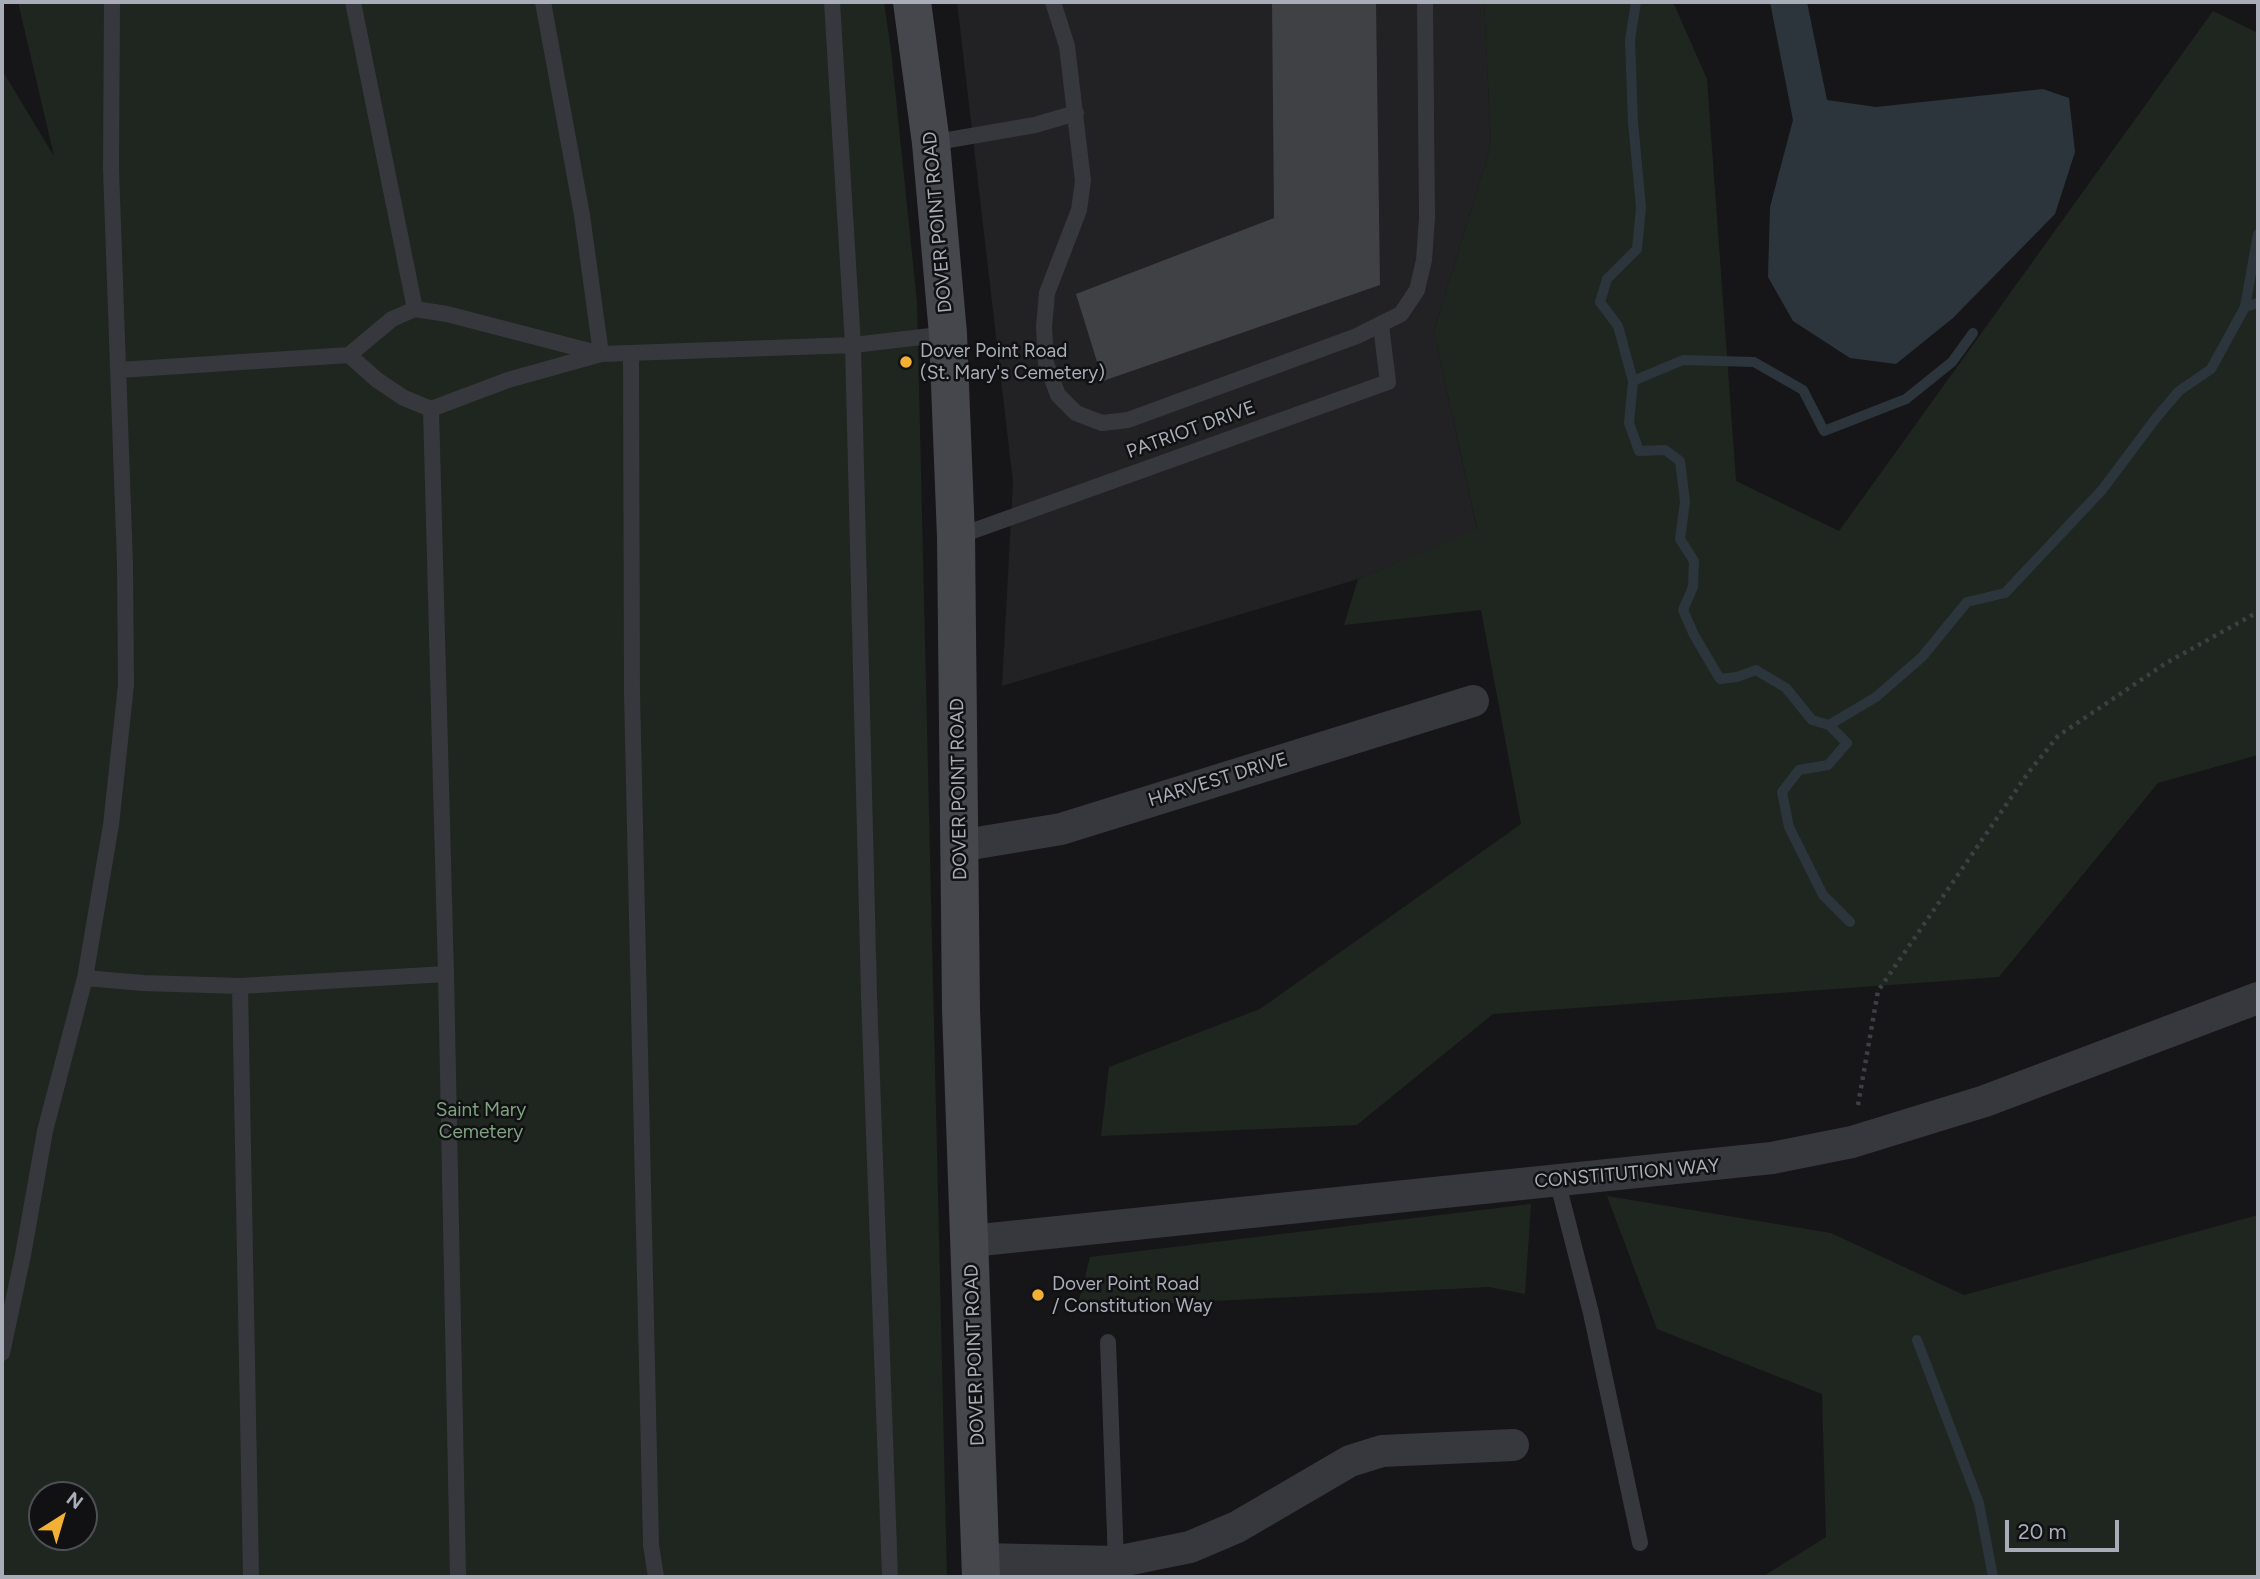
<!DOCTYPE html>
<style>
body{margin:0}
#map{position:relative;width:2260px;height:1579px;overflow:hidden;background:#161618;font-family:Figtree,sans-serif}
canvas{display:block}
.frame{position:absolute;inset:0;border:4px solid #a8adb8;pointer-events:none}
.north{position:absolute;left:28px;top:1481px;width:70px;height:70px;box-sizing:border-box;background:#111113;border:2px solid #4d4f55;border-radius:50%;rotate:37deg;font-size:19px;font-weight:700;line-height:28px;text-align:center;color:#a8adb8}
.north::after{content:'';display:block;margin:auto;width:24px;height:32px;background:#f2b134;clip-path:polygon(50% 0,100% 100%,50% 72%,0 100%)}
.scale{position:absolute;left:2005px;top:1520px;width:114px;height:32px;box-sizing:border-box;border:4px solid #a8adb8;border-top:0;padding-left:9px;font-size:21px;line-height:24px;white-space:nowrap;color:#a8adb8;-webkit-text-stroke:5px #111113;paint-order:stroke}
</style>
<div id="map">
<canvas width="2260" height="1579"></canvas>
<div class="frame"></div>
<div class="north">N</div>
<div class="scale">20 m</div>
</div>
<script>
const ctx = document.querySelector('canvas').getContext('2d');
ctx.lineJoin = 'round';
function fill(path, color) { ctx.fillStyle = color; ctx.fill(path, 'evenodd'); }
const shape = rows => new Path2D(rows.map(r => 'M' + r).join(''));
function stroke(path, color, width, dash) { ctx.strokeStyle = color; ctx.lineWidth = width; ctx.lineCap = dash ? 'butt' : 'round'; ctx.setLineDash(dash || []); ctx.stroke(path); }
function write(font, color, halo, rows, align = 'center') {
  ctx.font = font + ' Figtree,sans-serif'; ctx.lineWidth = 5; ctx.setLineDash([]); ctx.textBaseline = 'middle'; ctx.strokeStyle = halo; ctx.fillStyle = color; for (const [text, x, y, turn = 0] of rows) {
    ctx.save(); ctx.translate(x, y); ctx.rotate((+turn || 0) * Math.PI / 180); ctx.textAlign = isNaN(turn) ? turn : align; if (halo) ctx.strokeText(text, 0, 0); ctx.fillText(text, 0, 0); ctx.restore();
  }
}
const built = shape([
 [957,2,1484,2,1491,145,1434,331,1477,530,1358,579,1002,686,1013,482]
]);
const green = shape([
 [18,2,884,2,891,50,917,302,947,1577,2,1577,2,70,54,156],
 [42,1495,84,1495,84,1537,42,1537],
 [1484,2,1673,2,1707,79,1736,481,1839,531,2213,11,2258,33,2258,755,2158,783,1999,977,1493,1014,1357,1125,1101,1136,1109,1067,1260,1009,1521,824,1481,610,1344,625,1358,579,1477,529,1434,331,1491,145],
 [1607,1196,1831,1233,1964,1295,2258,1215,2258,1577,1762,1577,1826,1537,1822,1394,1657,1329],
 [1531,1204,1525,1294,1489,1287,1077,1308,1090,1257]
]);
const water = shape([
 [1770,2,1807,2,1827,100,1876,107,2043,89,2069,98,2075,152,2055,214,1953,318,1896,364,1850,358,1793,321,1768,277,1770,207,1793,120]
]);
const stream = shape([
 [1636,2,1630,40,1633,122,1641,207,1637,249,1607,279,1600,302,1618,326,1633,381,1629,423,1639,451,1665,450,1680,461,1685,502,1680,539,1694,561,1693,587,1683,610,1694,635,1720,679,1737,677,1756,670,1786,688,1812,720,1829,725,1847,743,1828,765,1799,770,1782,792,1789,827,1823,895,1850,922],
 [2245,307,2258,234],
 [1633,381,1683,360,1754,362,1803,390,1824,431,1906,399,1952,362,1973,333],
 [1829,725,1876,697,1922,657,1967,602,2005,593,2102,490,2156,418,2179,391,2211,369,2245,307,2258,303],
 [1917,1340,1979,1503,1993,1577]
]);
const building = shape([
 [1272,2,1376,2,1380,285,1103,381,1076,294,1274,218]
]);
const path = shape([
 [1858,1105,1878,991,2028,773,2058,736,2166,663,2258,612]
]);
const service = shape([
 [353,2,415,309],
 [543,2,582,215,601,354,508,380,431,409,404,398,377,380,349,355,392,319,415,309,447,314,601,354,853,345,948,334],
 [832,2,853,345,869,995,890,1577],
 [1053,2,1067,46,1083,181,1079,210,1047,293,1044,327,1046,363,1058,395,1076,413,1102,423,1128,420,1357,336,1401,314,1417,290,1424,260,1427,218,1425,2],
 [931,143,1035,125,1076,113],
 [631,354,632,693,651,1545,656,1577],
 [119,370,349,355],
 [431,409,446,974,458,1577],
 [956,537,1388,382,1381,326],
 [85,978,111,825,126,685,125,564,111,169,112,2],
 [240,986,251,1577],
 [1557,1180,1591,1313,1640,1543],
 [1108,1342,1116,1562],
 [2,1353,23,1255,45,1131,85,978,143,983,240,986,446,974]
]);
const minor = shape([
 [959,846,1061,829,1473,701],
 [971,1241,1772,1158,1852,1142,1985,1101,2258,998],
 [981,1559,1116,1562,1190,1547,1237,1527,1350,1461,1382,1451,1513,1445]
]);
const secondary = shape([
 [912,2,931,143,948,334,956,537,961,1009,981,1577]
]);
const markers = [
 [906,362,7,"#f2b134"],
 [1038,1295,7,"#f2b134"]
];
const streetNames = [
 ["DOVER POINT ROAD",938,222,-95],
 ["PATRIOT DRIVE",1191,430,-20],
 ["HARVEST DRIVE",1218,780,-17],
 ["DOVER POINT ROAD",959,789,-91],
 ["CONSTITUTION WAY",1627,1174,-5],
 ["DOVER POINT ROAD",975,1355,-92]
];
const poiNames = [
 ["Dover Point Road",920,351],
 ["(St. Mary's Cemetery)",920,373],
 ["Dover Point Road",1052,1284],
 ["/ Constitution Way",1052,1306]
];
const parkNames = [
 ["Saint Mary",481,1110],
 ["Cemetery",481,1132]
];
fill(built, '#222225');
fill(green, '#1e261f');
fill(water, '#2c353c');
stroke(stream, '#2c353c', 10);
fill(building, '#404145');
stroke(path, '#3d3f44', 4.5, [3.5, 5]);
stroke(service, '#37383d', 16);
stroke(minor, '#37383d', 32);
stroke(secondary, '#45474d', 38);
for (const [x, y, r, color] of markers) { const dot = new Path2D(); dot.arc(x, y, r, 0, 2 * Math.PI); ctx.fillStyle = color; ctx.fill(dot); stroke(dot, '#111113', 2.5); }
write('19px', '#a8adb8', '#111113', streetNames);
write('19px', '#a8adb8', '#111113', poiNames, 'left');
write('19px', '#7fa381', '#111113', parkNames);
</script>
